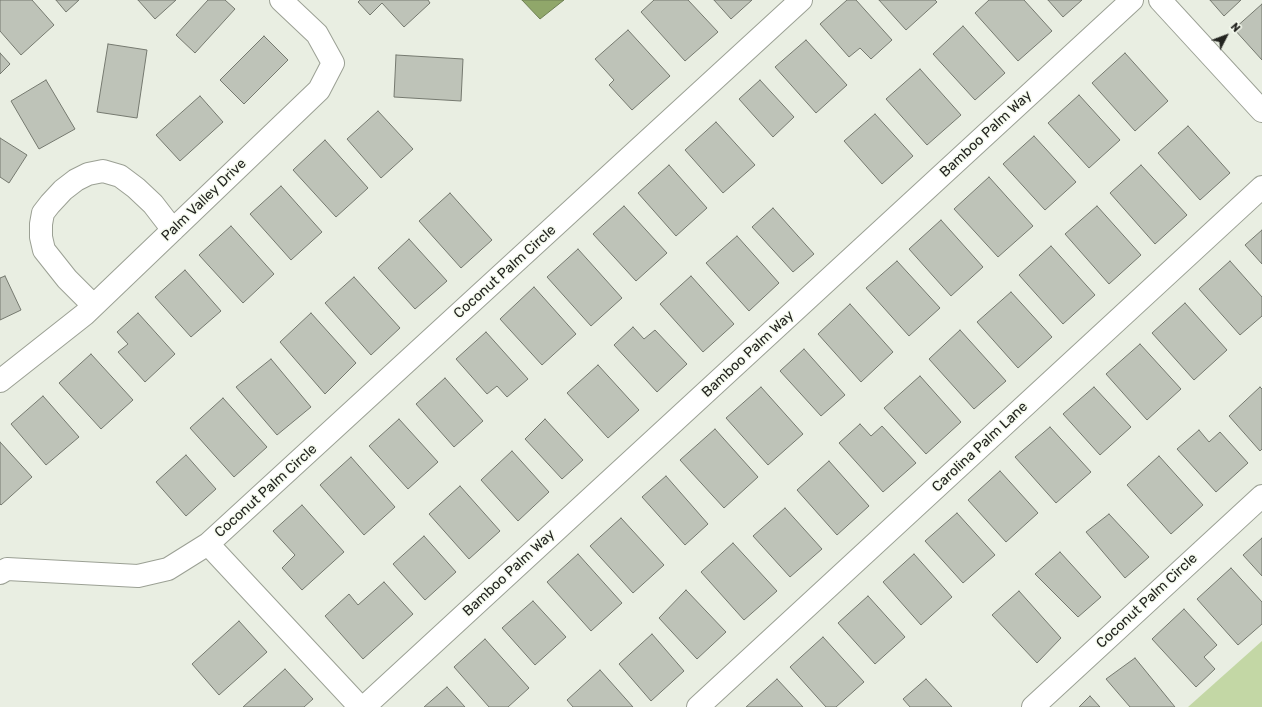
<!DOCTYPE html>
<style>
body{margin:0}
#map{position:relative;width:1262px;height:707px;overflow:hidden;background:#e9eee2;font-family:Rubik,sans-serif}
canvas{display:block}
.north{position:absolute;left:1206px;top:16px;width:40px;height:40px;-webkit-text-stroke:3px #f6fbef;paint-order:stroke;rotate:48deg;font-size:11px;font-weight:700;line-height:16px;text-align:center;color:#232420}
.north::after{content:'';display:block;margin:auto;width:14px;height:18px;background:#232420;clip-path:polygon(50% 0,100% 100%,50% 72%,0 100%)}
</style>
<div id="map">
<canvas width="1262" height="707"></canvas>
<div class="north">N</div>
</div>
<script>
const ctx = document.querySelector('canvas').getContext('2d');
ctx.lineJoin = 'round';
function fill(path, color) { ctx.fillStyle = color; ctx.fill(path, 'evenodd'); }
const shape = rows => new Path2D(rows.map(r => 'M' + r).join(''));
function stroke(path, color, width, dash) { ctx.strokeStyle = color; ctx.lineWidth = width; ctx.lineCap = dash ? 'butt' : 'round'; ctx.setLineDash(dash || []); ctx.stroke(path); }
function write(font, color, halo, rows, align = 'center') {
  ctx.font = font + ' Rubik,sans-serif'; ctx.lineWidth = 3; ctx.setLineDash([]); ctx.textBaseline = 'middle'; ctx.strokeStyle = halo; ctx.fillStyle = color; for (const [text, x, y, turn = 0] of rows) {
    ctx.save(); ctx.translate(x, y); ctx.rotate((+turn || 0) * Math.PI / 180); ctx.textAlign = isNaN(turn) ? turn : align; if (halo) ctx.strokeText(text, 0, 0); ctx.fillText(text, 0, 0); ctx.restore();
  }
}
const green = shape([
 [1262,641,1262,707,1188,707]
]);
const water = shape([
 [522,0,564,0,540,19,522,0]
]);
const building = shape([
 [0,0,32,0,54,25,21,55,0,31,0,0],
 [56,0,79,0,66,12,56,0],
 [138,0,176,0,155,19,138,0],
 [208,0,225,0,235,9,195,53,176,35,208,0],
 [360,0,428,0,430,3,404,27,382,3,370,15,358,2,360,0],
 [654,0,688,0,718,32,685,61,641,12,654,0],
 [714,0,752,0,731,19,714,0],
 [847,0,856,0,892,40,871,59,860,48,849,57,820,24,847,0],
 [879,0,935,0,937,2,906,30,879,0],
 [989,0,1024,0,1052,31,1018,61,975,13,989,0],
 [1048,0,1082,0,1063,17,1048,0],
 [1210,0,1241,0,1224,16,1210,0],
 [1262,4,1262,60,1234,29,1262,4],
 [963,26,1005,73,975,100,933,54,963,26],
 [628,30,670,76,632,110,609,85,614,80,595,59,628,30],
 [264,36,288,60,244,104,220,80,264,36],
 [806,40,847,85,816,113,775,67,806,40],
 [108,44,147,50,137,118,97,112,108,44],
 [0,53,10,64,0,74,0,53],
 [1125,53,1168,101,1135,131,1092,83,1125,53],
 [396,55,463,59,461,101,394,97,396,55],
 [920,69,961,115,927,145,886,99,920,69],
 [46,80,75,129,39,149,11,101,46,80],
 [760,80,794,117,773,137,739,99,760,80],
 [1079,95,1120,140,1089,168,1048,123,1079,95],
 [200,96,223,122,180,161,156,135,200,96],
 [378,111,413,149,381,178,347,139,378,111],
 [875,114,913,156,882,184,844,141,875,114],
 [716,122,755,165,723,193,685,150,716,122],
 [1188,126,1230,173,1200,200,1158,153,1188,126],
 [1034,136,1076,182,1045,210,1003,164,1034,136],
 [0,138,27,155,9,183,0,177,0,138],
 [325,140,368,188,336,217,293,170,325,140],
 [669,165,707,208,676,236,638,193,669,165],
 [1141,165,1187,215,1155,244,1110,193,1141,165],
 [989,177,1033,226,998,257,954,209,989,177],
 [281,186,322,232,291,260,250,214,281,186],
 [450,193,492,240,461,268,419,221,450,193],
 [624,206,667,253,636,281,593,234,624,206],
 [1097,206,1141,255,1109,284,1065,234,1097,206],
 [773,208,814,254,793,272,752,227,773,208],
 [941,220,983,267,951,296,909,249,941,220],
 [231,226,274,274,243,303,199,255,231,226],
 [1262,230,1262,264,1245,245,1262,230],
 [737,236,779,283,749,311,706,263,737,236],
 [409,239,447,281,415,309,378,268,409,239],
 [1051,246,1095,295,1063,324,1019,275,1051,246],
 [578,249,622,298,591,326,547,277,578,249],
 [897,261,940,308,909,336,866,288,897,261],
 [1230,261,1262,297,1262,316,1240,335,1199,289,1230,261],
 [185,270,221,311,191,337,155,297,185,270],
 [5,276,21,310,0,320,0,278,5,276],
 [691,276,734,324,703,352,660,304,691,276],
 [354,277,400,328,371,355,325,303,354,277],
 [534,287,576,334,542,365,500,319,534,287],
 [1011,292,1052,337,1018,368,977,322,1011,292],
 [1185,303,1227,350,1194,380,1152,333,1185,303],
 [850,304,893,352,861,382,818,334,850,304],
 [138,313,175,354,145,382,118,352,128,344,117,332,138,313],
 [311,313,356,363,325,394,280,342,311,313],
 [633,327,644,339,655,330,687,364,657,392,614,345,633,327],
 [960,330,1006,381,974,409,929,359,960,330],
 [486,332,528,379,507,397,497,386,487,394,456,359,486,332],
 [1140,344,1181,389,1147,420,1106,374,1140,344],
 [804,349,845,395,821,416,780,371,804,349],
 [91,354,133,400,101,429,59,383,91,354],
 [271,359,311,407,277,435,236,387,271,359],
 [598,365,639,410,608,438,567,393,598,365],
 [920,376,961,422,926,454,884,408,920,376],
 [445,378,483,421,454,447,416,404,445,378],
 [761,387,803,434,768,465,726,418,761,387],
 [1094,387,1131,427,1100,455,1063,414,1094,387],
 [1260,387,1262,389,1262,449,1260,451,1229,416,1260,387],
 [43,396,79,437,46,465,11,424,43,396],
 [223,398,267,447,234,477,190,428,223,398],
 [399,419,438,462,408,489,369,446,399,419],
 [545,419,583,460,562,479,525,439,545,419],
 [860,424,871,436,882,426,916,463,883,492,839,443,860,424],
 [1050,427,1091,472,1056,503,1015,457,1050,427],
 [715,429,758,477,724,508,680,460,715,429],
 [1199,430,1209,442,1220,432,1248,463,1216,492,1177,449,1199,430],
 [0,442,32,477,1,505,0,504,0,442],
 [512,451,549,492,518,521,481,480,512,451],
 [186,455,216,489,186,516,156,482,186,455],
 [1159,456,1203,505,1171,534,1127,485,1159,456],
 [351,457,395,507,364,535,320,485,351,457],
 [829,461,869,506,837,535,797,490,829,461],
 [1000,471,1038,513,1006,542,968,500,1000,471],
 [666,476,708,524,685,545,642,497,666,476],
 [460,486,500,531,469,559,429,514,460,486],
 [302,505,344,552,302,590,282,568,295,555,273,531,302,505],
 [785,508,822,549,790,577,753,536,785,508],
 [957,513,995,555,963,583,925,541,957,513],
 [1109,514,1149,557,1125,578,1086,532,1109,514],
 [621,518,664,565,633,593,590,546,621,518],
 [424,536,456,572,425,600,393,564,424,536],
 [1262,538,1262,576,1243,555,1262,538],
 [733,543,777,591,744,620,701,572,733,543],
 [1060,552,1101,597,1078,617,1035,574,1060,552],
 [578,554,622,603,591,631,547,582,578,554],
 [914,554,952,597,921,625,883,582,914,554],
 [1231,568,1262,602,1262,624,1238,645,1197,599,1231,568],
 [384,582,413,614,363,659,325,616,349,594,358,605,384,582],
 [686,590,726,632,697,659,659,618,686,590],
 [1019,591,1061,638,1037,663,992,615,1019,591],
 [868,596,905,637,875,664,838,623,868,596],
 [533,601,566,637,535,665,502,628,533,601],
 [1184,609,1217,645,1204,657,1215,669,1196,687,1152,639,1184,609],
 [239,621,267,652,219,695,192,664,239,621],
 [652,634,684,671,651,701,619,664,652,634],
 [823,637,864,682,836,707,826,707,790,667,823,637],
 [485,639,529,688,508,707,489,707,454,667,485,639],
 [1135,658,1175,707,1130,707,1106,679,1135,658],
 [285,669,313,699,304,707,243,707,285,669],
 [600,670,633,707,573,707,567,700,600,670],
 [777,679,803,707,746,707,777,679],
 [926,679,952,707,910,707,903,699,926,679],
 [447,687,465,707,424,707,447,687],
 [1090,696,1100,707,1079,707,1090,696]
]);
const minor = shape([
 [1160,0,1262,111],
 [93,305,67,279,44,250,41,237,41,224,43,213,50,204,63,190,76,180,88,174,103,171,120,176,136,188,153,204,173,230],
 [0,381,85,314,319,90,333,63,317,34,281,0],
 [208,544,360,707],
 [0,573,7,569,138,576,168,569,208,544,801,0],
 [364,707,1132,0],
 [698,707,1262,187],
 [1033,707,1262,496]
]);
const streetNames = [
 ["Bamboo Palm Way",986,134,-43],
 ["Palm Valley Drive",204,200,-44],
 ["Coconut Palm Circle",505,272,-42],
 ["Bamboo Palm Way",748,354,-43],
 ["Carolina Palm Lane",980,447,-43],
 ["Coconut Palm Circle",266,491,-42],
 ["Bamboo Palm Way",509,573,-43],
 ["Coconut Palm Circle",1147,601,-43]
];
fill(green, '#c3d7a5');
fill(water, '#90a76a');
stroke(water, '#6f8054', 1);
fill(building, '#bec3b8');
stroke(building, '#75796f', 1);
stroke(minor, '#9ba094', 24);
stroke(minor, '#fff', 22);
write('14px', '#232420', '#f6fbef', streetNames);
</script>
